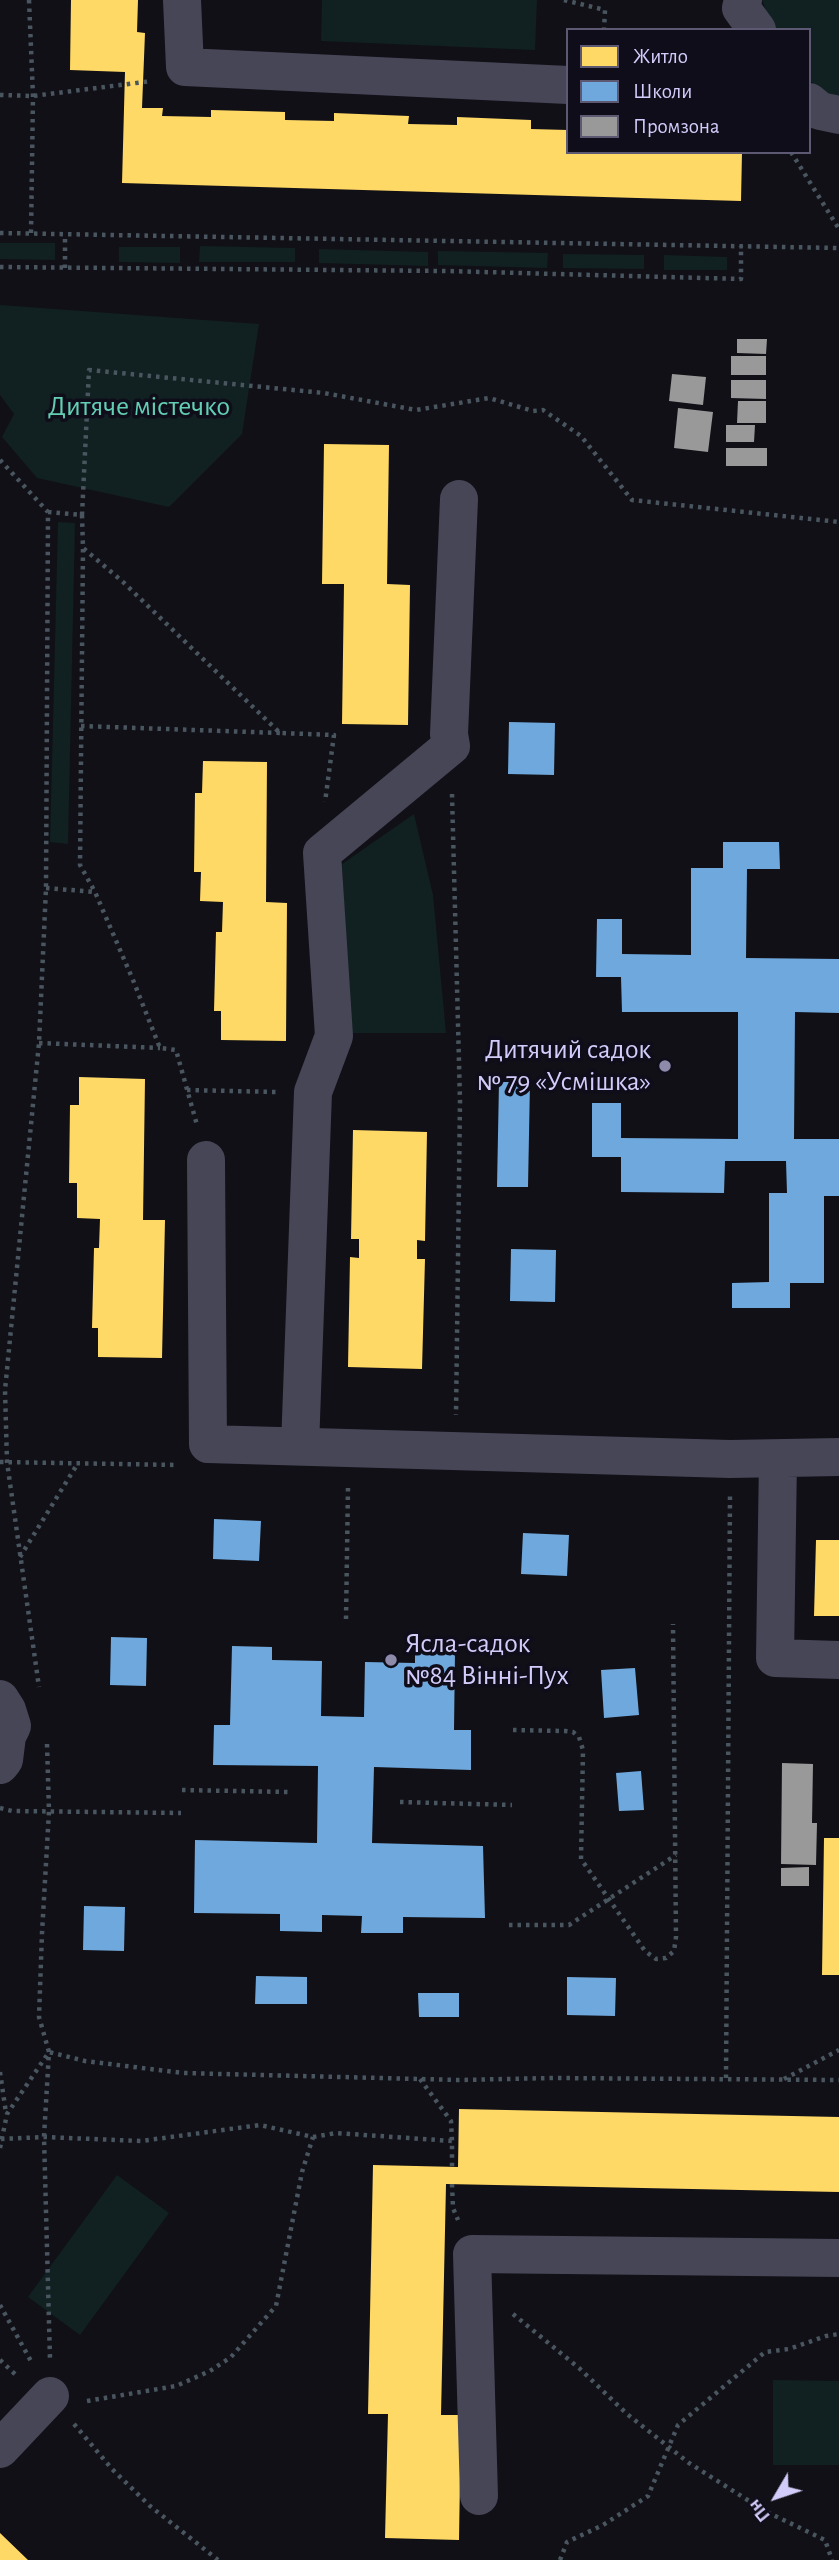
<!DOCTYPE html>
<meta charset="utf-8">
<style>
body{margin:0}
#map{position:relative;width:839px;height:2560px;overflow:hidden;background:#111017;font-family:"Alegreya Sans",sans-serif}
canvas{display:block}
.legend{position:absolute;left:566px;top:28px;width:245px;height:126px;box-sizing:border-box;background:#0f0d1a;border:2px solid #5d5973;margin:0;padding:9px 12px;list-style:none;font-size:21px;color:#d1ccf9}
.legend li{display:flex;align-items:center;gap:14px;height:35px}
.legend b{width:35px;border:2px solid #5d5973}
.north{position:absolute;left:741px;top:2462px;width:70px;height:70px;-webkit-text-stroke:5px #0f0d1a;paint-order:stroke;rotate:231deg;font-size:19px;font-weight:700;line-height:28px;text-align:center;color:#d1ccf9}
.north::after{content:'';display:block;margin:auto;width:24px;height:32px;background:#d1ccf9;clip-path:polygon(50% 0,100% 100%,50% 72%,0 100%)}
</style>
<div id="map">
<canvas width="839" height="2560"></canvas>
<ul class="legend">
<li><b style="height:19px;background:#ffd966"></b>Житло</li>
<li><b style="height:19px;background:#6fa8dc"></b>Школи</li>
<li><b style="height:19px;background:#999"></b>Промзона</li>
</ul>
<div class="north">Пн</div>
</div>
<script>
const ctx = document.querySelector('canvas').getContext('2d');
ctx.lineJoin = 'round';
function fill(path, color) { ctx.fillStyle = color; ctx.fill(path, 'evenodd'); }
const shape = rows => new Path2D(rows.map(r => 'M' + r).join(''));
function stroke(path, color, width, dash) { ctx.strokeStyle = color; ctx.lineWidth = width; ctx.lineCap = dash ? 'butt' : 'round'; ctx.setLineDash(dash || []); ctx.stroke(path); }
function write(font, color, halo, rows, align = 'center') {
  ctx.font = font + ' "Alegreya Sans",sans-serif'; ctx.lineWidth = 7; ctx.setLineDash([]); ctx.textBaseline = 'middle'; ctx.strokeStyle = halo; ctx.fillStyle = color; for (const [text, x, y, turn = 0] of rows) {
    ctx.save(); ctx.translate(x, y); ctx.rotate((+turn || 0) * Math.PI / 180); ctx.textAlign = isNaN(turn) ? turn : align; if (halo) ctx.strokeText(text, 0, 0); ctx.fillText(text, 0, 0); ctx.restore();
  }
}
const green = shape([
 [322,0,537,0,535,50,321,41],
 [762,0,839,0,839,98,825,93,809,80,809,30,773,30],
 [0,243,55,243,55,260,0,259],
 [200,246,295,248,295,262,199,262],
 [119,247,180,247,180,263,119,262],
 [319,249,428,252,428,266,319,263],
 [438,251,548,253,547,268,438,265],
 [563,254,644,255,644,269,563,268],
 [664,255,727,257,727,270,664,270],
 [0,305,259,324,242,434,169,507,37,478,2,437,14,414,0,395],
 [58,522,75,523,68,844,50,842],
 [414,814,433,895,446,1033,350,1033,342,864],
 [117,2175,169,2213,80,2335,28,2297],
 [773,2380,839,2381,839,2465,773,2465]
]);
const homes = shape([
 [71,0,138,0,137,32,145,33,142,108,163,108,162,116,211,117,211,110,285,112,285,120,334,121,334,113,409,116,408,124,457,125,457,117,531,120,531,129,568,130,568,152,742,152,741,201,122,183,125,72,70,70],
 [324,444,389,445,387,584,410,585,408,725,342,724,344,584,322,584],
 [203,761,267,762,266,902,287,903,286,1041,221,1040,221,1011,214,1011,216,932,222,932,223,902,200,901,201,872,194,872,195,793,202,793],
 [79,1077,145,1079,143,1220,165,1220,162,1358,98,1357,98,1328,92,1328,94,1248,99,1248,100,1219,77,1218,77,1183,69,1183,70,1105,79,1105],
 [353,1130,427,1132,425,1241,417,1240,417,1259,425,1259,422,1369,348,1367,350,1257,359,1258,359,1239,351,1239],
 [816,1540,839,1540,839,1616,814,1616],
 [824,1838,839,1838,839,1975,822,1975],
 [459,2109,839,2117,839,2192,446,2184,441,2415,461,2415,459,2540,385,2538,388,2414,368,2414,373,2165,458,2167],
 [0,2533,28,2560,0,2560]
]);
const schools = shape([
 [509,722,555,723,554,775,508,774],
 [723,842,779,842,780,869,747,869,746,958,839,959,839,1013,795,1012,794,1139,839,1139,839,1196,824,1196,824,1283,790,1283,790,1308,732,1308,732,1283,769,1282,769,1193,787,1193,786,1161,725,1161,724,1193,621,1192,621,1157,592,1157,592,1103,621,1103,621,1138,738,1139,738,1012,622,1012,621,977,596,977,597,919,622,919,622,954,691,955,691,868,723,868],
 [499,1082,530,1082,528,1187,497,1187],
 [511,1249,556,1250,555,1302,510,1301],
 [214,1519,261,1521,259,1561,213,1559],
 [523,1533,569,1535,567,1576,521,1574],
 [111,1637,147,1638,146,1686,110,1685],
 [232,1646,272,1647,272,1660,322,1661,321,1716,364,1717,365,1662,415,1663,415,1650,455,1651,454,1730,471,1730,471,1770,374,1767,372,1843,483,1846,485,1918,403,1917,403,1933,361,1933,362,1916,322,1915,322,1932,280,1931,280,1914,194,1913,195,1840,317,1843,318,1766,213,1765,214,1725,230,1725],
 [635,1668,639,1715,604,1718,601,1670],
 [641,1771,644,1810,619,1811,616,1773],
 [84,1906,125,1907,124,1951,83,1950],
 [256,1976,307,1977,307,2004,255,2004],
 [567,1977,616,1978,615,2016,567,2015],
 [418,1993,459,1993,459,2017,419,2017]
]);
const industry = shape([
 [737,339,767,339,766,354,737,353],
 [731,356,766,356,766,375,731,375],
 [672,374,706,377,703,405,669,401],
 [731,380,766,380,766,399,731,398],
 [738,401,766,401,766,423,737,423],
 [678,408,713,412,708,452,674,448],
 [726,425,755,425,754,442,726,442],
 [726,448,767,448,767,466,726,466],
 [782,1763,813,1764,812,1823,817,1823,816,1865,781,1864],
 [809,1867,809,1886,781,1886,781,1868]
]);
const path = shape([
 [29,0,33,96,31,234],
 [564,0,605,10,604,30],
 [0,95,33,96,152,81],
 [791,152,839,229],
 [0,233,839,248],
 [0,267,446,271,741,279,741,246],
 [65,268,65,234],
 [0,460,48,512,46,888,39,1043,5,1390,7,1462,39,1687],
 [48,512,82,515,83,548,123,582,280,733,334,735,325,802],
 [82,515,89,370,324,393,416,410,489,398,533,411,543,410,581,436,632,500,839,522],
 [83,549,80,865,95,892],
 [81,726,280,733],
 [452,794,460,1101,456,1415],
 [46,888,95,892,133,980,160,1048,176,1050,197,1125],
 [39,1043,160,1048],
 [187,1090,277,1092],
 [0,1462,178,1465],
 [20,1557,78,1463],
 [346,1619,348,1487],
 [513,1730,565,1731,573,1732,579,1737,583,1750,581,1859,645,1951,656,1959,666,1958,674,1951,676,1937,673,1624],
 [47,1744,49,1811,42,1933,39,2017,49,2052,44,2137,50,2360],
 [182,1790,290,1792],
 [400,1802,512,1805],
 [0,1808,12,1811,181,1813],
 [509,1925,569,1925,676,1855],
 [0,2072,6,2113],
 [726,2078,730,1496],
 [420,2079,451,2121,452,2141],
 [784,2079,839,2050],
 [1,2139,44,2137,141,2141,260,2125,313,2137,336,2133,452,2141,452,2167],
 [0,2148,7,2114,49,2052,85,2061,183,2073,459,2080,553,2078,839,2080],
 [452,2184,453,2208,458,2220],
 [0,2305,32,2363],
 [513,2314,579,2368,627,2414,689,2463,765,2511,825,2540,832,2560],
 [0,2360,17,2376],
 [87,2401,176,2386,210,2371,231,2357,276,2306,302,2172,313,2137],
 [74,2424,112,2469,150,2506,218,2560],
 [560,2560,567,2542,603,2525,648,2496,678,2425,765,2352,789,2349,826,2336,839,2334]
]);
const minor = shape([
 [182,0,185,67,568,85],
 [743,0,741,8,757,30],
 [809,102,820,111,839,115],
 [206,1160,208,1444,730,1459,839,1457],
 [300,1446,313,1092,334,1036,322,853,451,746,449,734,459,499],
 [778,1459,775,1658,839,1660],
 [0,1699,7,1710,12,1726,7,1736,4,1760,0,1765],
 [0,2449,50,2396],
 [479,2496,472,2254,839,2258]
]);
const markers = [
 [665,1066,7,"#8e8aaa"],
 [391,1660,7,"#8e8aaa"]
];
const parkNames = [
 ["Дитяче містечко",139,407]
];
const poiNames = [
 ["Дитячий садок",651,1050],
 ["№ 79 «Усмішка»",651,1082],
 ["Ясла-садок",405,1644,"left"],
 ["№84 Вінні-Пух",405,1676,"left"]
];
fill(green, '#112021');
fill(homes, '#ffd966');
fill(schools, '#6fa8dc');
fill(industry, '#999');
stroke(path, '#49555f', 4.5, [3.5, 5]);
stroke(minor, '#474657', 38);
for (const [x, y, r, color] of markers) { const dot = new Path2D(); dot.arc(x, y, r, 0, 2 * Math.PI); ctx.fillStyle = color; ctx.fill(dot); stroke(dot, '#0f0d1a', 2.5); }
write('28px', '#62cfb3', '#0f0d1a', parkNames);
write('28px', '#d1ccf9', '#0f0d1a', poiNames, 'right');
</script>
